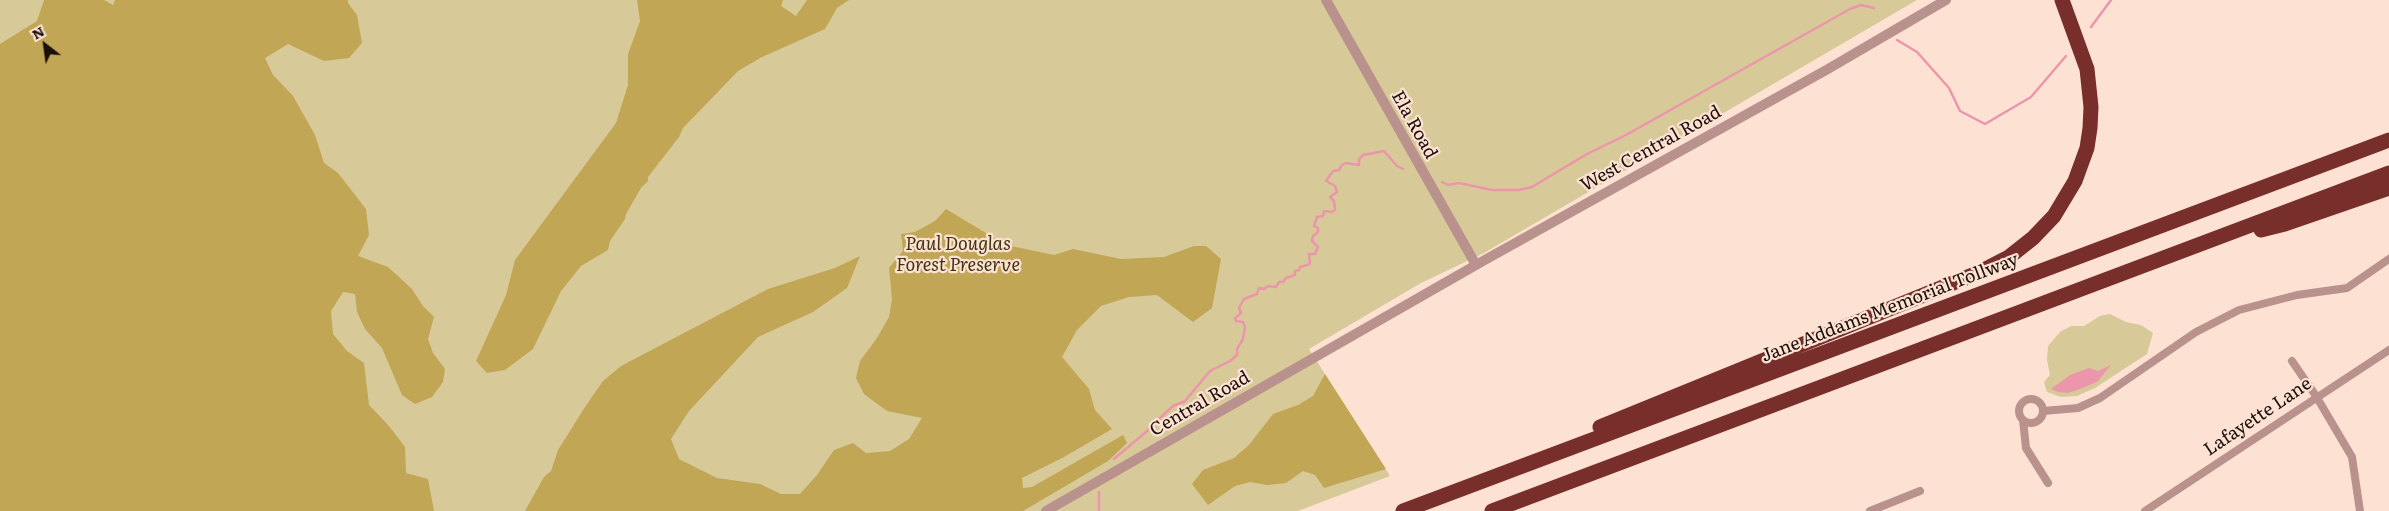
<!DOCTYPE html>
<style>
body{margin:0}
#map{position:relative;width:2389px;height:511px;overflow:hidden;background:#fde2d4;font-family:Literata,serif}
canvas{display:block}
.north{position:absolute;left:20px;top:20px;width:50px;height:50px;-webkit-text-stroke:4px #fde2d4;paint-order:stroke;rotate:330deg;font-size:14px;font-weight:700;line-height:20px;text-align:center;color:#1a0f09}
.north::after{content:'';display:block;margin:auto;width:18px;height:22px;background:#1a0f09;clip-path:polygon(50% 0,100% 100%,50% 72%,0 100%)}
</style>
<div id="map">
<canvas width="2389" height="511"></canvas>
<div class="north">N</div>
</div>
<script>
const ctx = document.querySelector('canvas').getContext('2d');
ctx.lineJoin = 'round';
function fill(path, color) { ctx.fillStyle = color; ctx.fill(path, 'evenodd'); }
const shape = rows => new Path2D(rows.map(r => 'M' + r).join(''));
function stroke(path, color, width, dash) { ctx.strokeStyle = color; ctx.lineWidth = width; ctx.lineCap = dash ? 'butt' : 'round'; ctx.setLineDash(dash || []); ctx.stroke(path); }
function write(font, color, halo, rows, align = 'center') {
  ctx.font = font + ' Literata,serif'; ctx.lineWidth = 4.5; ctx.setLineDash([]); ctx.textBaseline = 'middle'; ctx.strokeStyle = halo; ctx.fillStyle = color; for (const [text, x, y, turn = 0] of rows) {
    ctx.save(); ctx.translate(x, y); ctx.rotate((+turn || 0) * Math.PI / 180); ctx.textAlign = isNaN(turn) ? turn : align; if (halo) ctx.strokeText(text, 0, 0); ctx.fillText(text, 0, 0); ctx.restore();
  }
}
const green = shape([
 [0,0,1917,0,1484,253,1421,283,1309,349,1390,476,1298,511,0,511],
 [2110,314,2126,322,2141,325,2153,333,2147,354,2095,388,2077,396,2061,397,2047,392,2044,382,2050,375,2047,360,2048,346,2060,332,2071,326,2084,326,2100,316]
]);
const forest = shape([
 [44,0,104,0,113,5,115,0,348,0,348,3,357,15,362,43,349,58,324,61,288,44,265,58,273,75,293,96,315,135,324,163,338,173,366,209,369,235,358,256,388,267,412,289,423,306,434,317,428,339,433,353,445,369,443,382,432,397,415,404,402,395,382,348,365,329,357,312,355,294,343,292,331,311,333,334,347,351,364,363,369,405,389,426,405,447,406,473,428,479,434,511,0,511,0,44,37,21],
 [637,0,783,0,781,6,796,16,807,0,849,0,837,8,825,29,762,57,738,71,683,128,679,137,648,177,648,181,641,188,626,214,625,219,610,241,608,250,581,266,561,291,533,349,505,370,487,373,476,361,506,295,515,260,616,123,628,85,628,54,640,21],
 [946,209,1006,245,1054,255,1073,249,1121,259,1164,257,1194,246,1206,246,1221,259,1212,308,1193,322,1157,295,1129,297,1101,306,1077,330,1062,357,1089,389,1095,410,1112,429,1064,457,1022,478,1023,488,1032,487,1123,435,1127,443,1108,461,1023,511,525,511,544,477,551,471,558,450,585,407,603,381,621,366,768,289,835,268,860,256,847,288,813,312,758,337,689,411,671,439,679,459,717,478,760,484,781,494,800,494,817,475,834,450,853,443,866,453,890,451,909,439,922,418,887,411,864,394,856,378,860,361,877,338,889,317,892,299,889,268,903,251,901,234,915,232,935,221],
 [1325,374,1386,469,1324,488,1315,475,1303,471,1286,483,1267,485,1250,482,1235,486,1208,505,1192,484,1203,470,1234,458,1249,445,1273,414,1298,405,1313,396]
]);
const water = shape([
 [2111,365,2097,382,2080,389,2068,393,2058,392,2051,389,2070,375,2089,368,2098,371]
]);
const stream = shape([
 [2091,27,2111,0],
 [1897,40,1917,52,1949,88,1960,111,1985,124,2031,97,2066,56],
 [1442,182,1448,185,1459,183,1492,190,1519,190,1532,187,1587,154,1626,135,1850,9,1861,5,1874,8],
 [1159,419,1173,406,1185,401,1210,371,1230,361,1237,355,1237,349,1243,339,1245,327,1243,322,1236,321,1235,318,1241,313,1239,308,1244,299,1257,294,1259,288,1264,289,1268,286,1276,287,1279,282,1283,282,1286,278,1295,275,1295,271,1299,270,1300,267,1310,264,1309,254,1315,254,1318,247,1312,241,1313,236,1318,232,1318,228,1314,226,1317,217,1323,216,1324,211,1332,212,1335,210,1334,201,1330,197,1337,192,1335,186,1326,181,1333,171,1339,170,1342,165,1346,163,1359,165,1359,159,1363,155,1384,151,1397,166,1403,169],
 [1114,459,1153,426],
 [1099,492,1099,511]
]);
const minor = shape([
 [2292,361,2316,396,2352,457,2360,511],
 '2019 411a12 12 0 1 1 24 0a12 12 0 1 1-24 0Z',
 [2043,411,2078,408,2100,398,2196,332,2239,310,2297,295,2347,288,2389,259],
 [2023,420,2026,448,2048,483],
 [1870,511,1920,491],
 [2145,511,2389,350]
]);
const tertiary = shape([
 [1326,0,1476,265],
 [1046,511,1483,261,1828,69,1946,0]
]);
const motorway = shape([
 [2261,230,2285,224,2389,188],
 [1600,427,1980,272,2009,257,2033,238,2054,216,2075,181,2087,148,2090,128,2091,107,2087,69,2062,0],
 [1403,511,2389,140],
 [1492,511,2389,173]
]);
const streetNames = [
 ["Ela Road",1414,125,61],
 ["West Central Road",1651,149,-29],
 ["Jane Addams Memorial Tollway",1890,308,-21],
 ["Central Road",1200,404,-30],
 ["Lafayette Lane",2258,417,-34]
];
const parkNames = [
 ["Paul Douglas",958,245],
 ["Forest Preserve",958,266]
];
fill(green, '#d8c999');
fill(forest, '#c0a655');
fill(water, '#ec96ab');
stroke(stream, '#ec96ab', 2.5);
stroke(minor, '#b9928e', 8);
stroke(tertiary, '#b9928e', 10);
stroke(motorway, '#782e2a', 15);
write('18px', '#1a0f09', '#fde2d4', streetNames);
write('italic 18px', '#3f3410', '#fde2d4', parkNames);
</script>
